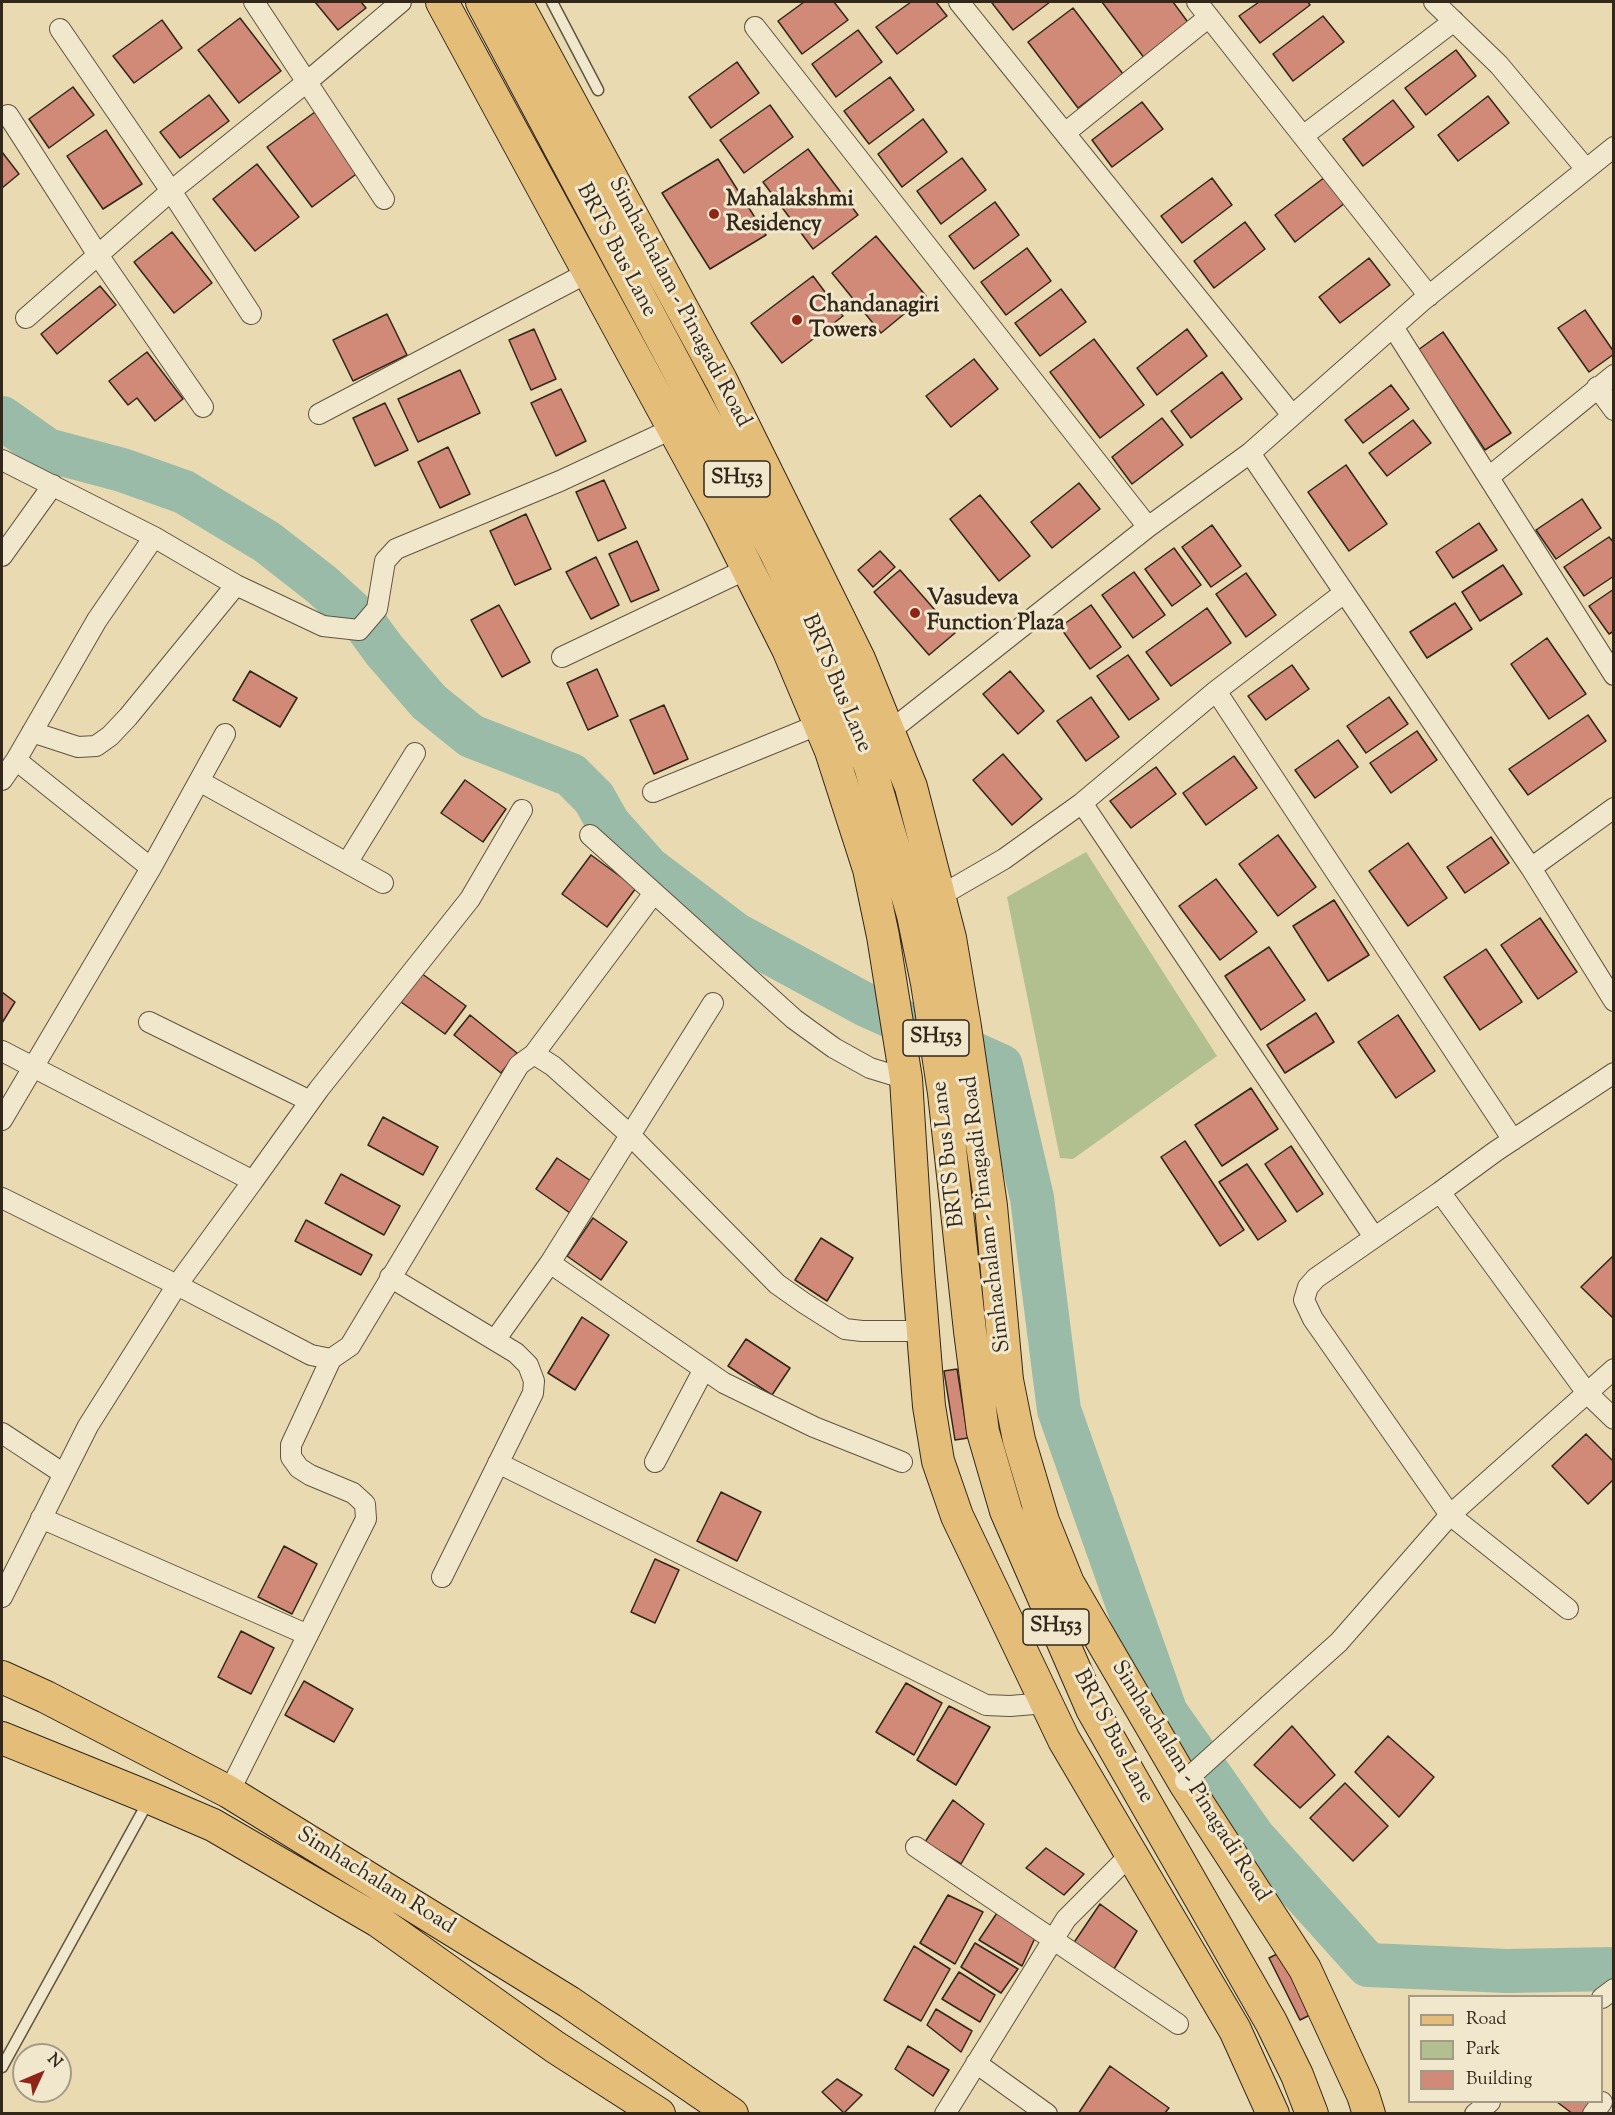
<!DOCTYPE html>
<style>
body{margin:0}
#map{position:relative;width:1615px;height:2115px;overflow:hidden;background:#e9dab2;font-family:"Sorts Mill Goudy",serif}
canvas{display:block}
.frame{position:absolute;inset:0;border:3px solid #32271a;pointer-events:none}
.legend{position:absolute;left:1408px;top:1995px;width:195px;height:108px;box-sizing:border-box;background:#f1e7cd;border:2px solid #a59a85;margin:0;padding:8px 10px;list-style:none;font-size:18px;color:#32271a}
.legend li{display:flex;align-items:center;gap:12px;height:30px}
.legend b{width:30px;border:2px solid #a59a85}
.north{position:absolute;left:12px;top:2043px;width:60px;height:60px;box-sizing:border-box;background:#f1e7cd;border:2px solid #a59a85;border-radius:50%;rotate:46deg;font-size:16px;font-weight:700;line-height:24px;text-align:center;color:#32271a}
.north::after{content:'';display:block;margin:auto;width:21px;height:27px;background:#8f2418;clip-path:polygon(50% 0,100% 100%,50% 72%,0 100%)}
</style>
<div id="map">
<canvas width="1615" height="2115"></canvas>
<div class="frame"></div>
<ul class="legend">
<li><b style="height:8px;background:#e4bd79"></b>Road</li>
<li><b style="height:16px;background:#b2c08f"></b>Park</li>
<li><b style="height:16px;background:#d08a77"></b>Building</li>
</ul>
<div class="north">N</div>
</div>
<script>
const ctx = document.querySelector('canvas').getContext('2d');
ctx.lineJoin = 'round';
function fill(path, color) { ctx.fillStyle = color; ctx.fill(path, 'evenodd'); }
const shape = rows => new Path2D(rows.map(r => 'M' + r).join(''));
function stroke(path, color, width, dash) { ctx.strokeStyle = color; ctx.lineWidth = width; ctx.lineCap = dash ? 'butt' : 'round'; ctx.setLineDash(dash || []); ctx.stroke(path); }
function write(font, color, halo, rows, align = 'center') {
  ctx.font = font + ' "Sorts Mill Goudy",serif'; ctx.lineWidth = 6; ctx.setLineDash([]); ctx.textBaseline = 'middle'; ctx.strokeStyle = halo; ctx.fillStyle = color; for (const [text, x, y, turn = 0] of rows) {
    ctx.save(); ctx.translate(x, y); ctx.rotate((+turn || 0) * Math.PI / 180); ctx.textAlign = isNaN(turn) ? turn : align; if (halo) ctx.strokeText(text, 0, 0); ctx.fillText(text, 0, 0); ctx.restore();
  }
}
const green = shape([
 [1086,852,1217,1056,1073,1159,1060,1158,1007,897]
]);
const river = shape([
 [2,418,47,450,122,470,184,492,267,542,322,585,365,624,384,650,429,702,471,736,571,775,594,798,608,823,648,868,735,934,866,1005,1001,1066,1032,1198,1059,1410,1166,1713,1253,1837,1368,1965,1507,1971,1614,1969]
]);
const building = shape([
 [315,2,361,2,366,8,338,30,315,2],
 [804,2,834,2,848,20,802,54,778,21,804,2],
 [911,2,936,2,947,16,897,54,876,27,911,2],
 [994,2,1050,2,1013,30,992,3,994,2],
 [1102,2,1173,2,1190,25,1145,59,1102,2],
 [1259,2,1308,2,1310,5,1260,43,1239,16,1259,2],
 [1073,8,1123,74,1078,108,1028,42,1073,8],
 [1323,16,1344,42,1293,81,1273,54,1323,16],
 [240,18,281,71,239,103,198,50,240,18],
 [162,20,182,48,134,83,113,56,162,20],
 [858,30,882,62,836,97,812,64,858,30],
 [1456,50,1476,76,1426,115,1405,88,1456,50],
 [737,62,759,93,711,128,689,97,737,62],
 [890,77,914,110,869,144,844,111,890,77],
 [73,87,94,115,49,148,29,119,73,87],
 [209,95,229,121,180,158,160,132,209,95],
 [1488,96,1509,123,1458,161,1438,135,1488,96],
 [1393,100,1414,127,1363,166,1343,139,1393,100],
 [1142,102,1163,129,1112,167,1092,140,1142,102],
 [770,105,793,137,744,173,720,140,770,105],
 [315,112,359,172,312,207,267,147,315,112],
 [923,119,947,152,902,187,878,154,923,119],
 [106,130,142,184,103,209,67,156,106,130],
 [808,149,858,215,813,249,763,182,808,149],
 [2,152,19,174,2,188,2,152],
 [962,158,986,190,941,224,917,191,962,158],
 [718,159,766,235,710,269,662,193,718,159],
 [257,164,299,217,255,251,213,199,257,164],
 [1325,177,1345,203,1295,242,1275,215,1325,177],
 [1212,178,1232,205,1182,243,1161,216,1212,178],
 [995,202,1019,235,974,269,949,236,995,202],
 [1245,222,1265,249,1214,288,1194,261,1245,222],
 [172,232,212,283,174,313,134,262,172,232],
 [876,236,926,296,881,333,832,273,876,236],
 [1027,248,1051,281,1006,315,981,282,1027,248],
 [1369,258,1390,285,1340,323,1319,297,1369,258],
 [813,276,843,316,782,363,751,323,813,276],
 [100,286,116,305,57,354,41,334,100,286],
 [1061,289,1086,322,1040,356,1015,323,1061,289],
 [1585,310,1614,352,1614,354,1589,372,1558,328,1585,310],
 [387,314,407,355,353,381,333,340,387,314],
 [534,329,556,379,531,390,509,340,534,329],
 [1187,329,1207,356,1157,395,1137,368,1187,329],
 [1443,332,1511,433,1485,450,1418,350,1443,332],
 [1094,339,1144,405,1100,438,1050,372,1094,339],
 [147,352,183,399,155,421,137,398,128,405,109,381,147,352],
 [974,359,998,389,951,427,926,396,974,359],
 [460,370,480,413,418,442,398,399,460,370],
 [1222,372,1242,399,1191,438,1171,411,1222,372],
 [1391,385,1409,409,1363,443,1345,420,1391,385],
 [561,389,586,441,556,456,531,403,561,389],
 [385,403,408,450,375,466,353,418,385,403],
 [1162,418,1183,445,1132,484,1112,457,1162,418],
 [1413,420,1431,443,1387,476,1369,453,1413,420],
 [448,447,470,494,440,508,418,462,448,447],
 [1346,465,1387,524,1349,551,1308,492,1346,465],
 [604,480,626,528,598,541,576,492,604,480],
 [1079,483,1100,509,1052,548,1031,522,1079,483],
 [980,495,1030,556,999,581,950,519,980,495],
 [1582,499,1601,528,1556,559,1536,530,1582,499],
 [526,514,551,569,515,585,490,531,526,514],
 [1479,523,1497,550,1453,578,1436,552,1479,523],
 [1212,525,1241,566,1211,587,1182,547,1212,525],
 [1609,537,1614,543,1614,576,1584,596,1564,567,1609,537],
 [637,541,659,590,631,602,609,554,637,541],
 [1174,548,1201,585,1172,606,1145,569,1174,548],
 [880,551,895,567,873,587,858,570,880,551],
 [596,557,619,605,591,619,566,572,596,557],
 [1503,565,1522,594,1480,621,1462,592,1503,565],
 [900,570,955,633,929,655,874,592,900,570],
 [1134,572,1165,615,1133,638,1102,595,1134,572],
 [1246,573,1276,615,1246,637,1216,594,1246,573],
 [1614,589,1614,631,1609,634,1589,606,1614,589],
 [1455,603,1472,629,1427,658,1410,632,1455,603],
 [499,605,530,662,502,677,471,620,499,605],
 [1091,605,1121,647,1090,669,1060,627,1091,605],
 [1207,608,1231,643,1171,686,1146,652,1207,608],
 [1547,638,1586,694,1549,719,1511,664,1547,638],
 [1128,655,1159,699,1129,720,1097,676,1128,655],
 [1292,665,1309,689,1266,720,1248,696,1292,665],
 [597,669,618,716,588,730,567,683,597,669],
 [250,671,297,698,280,727,233,700,250,671],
 [1010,671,1044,711,1018,734,983,694,1010,671],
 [1091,697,1119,737,1086,761,1057,721,1091,697],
 [1389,697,1408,724,1366,753,1347,726,1389,697],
 [664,705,688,759,654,774,630,720,664,705],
 [1588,715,1606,741,1528,795,1509,769,1588,715],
 [1417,731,1437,760,1391,793,1370,763,1417,731],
 [1338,740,1358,767,1315,798,1295,770,1338,740],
 [1003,754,1042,799,1012,825,973,780,1003,754],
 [1234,756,1257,788,1206,825,1183,793,1234,756],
 [1156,767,1176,794,1131,828,1110,801,1156,767],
 [465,780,506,809,483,842,441,813,465,780],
 [1278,835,1316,887,1278,916,1239,864,1278,835],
 [1491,837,1509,863,1465,893,1447,867,1491,837],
 [1408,843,1447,898,1408,926,1369,871,1408,843],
 [591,855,636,888,607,927,562,894,591,855],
 [1216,879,1257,932,1220,960,1179,906,1216,879],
 [1334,900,1369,955,1328,981,1293,926,1334,900],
 [1540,918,1577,972,1538,999,1501,945,1540,918],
 [1269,947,1305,1000,1261,1030,1225,976,1269,947],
 [1486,949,1522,1002,1480,1030,1444,977,1486,949],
 [421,973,466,1006,445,1034,401,1002,421,973],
 [2,992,15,1002,2,1023,2,992],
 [1316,1013,1334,1042,1285,1073,1267,1045,1316,1013],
 [470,1015,517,1053,501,1073,454,1035,470,1015],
 [1398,1015,1435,1071,1396,1098,1358,1042,1398,1015],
 [1251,1088,1278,1129,1222,1166,1195,1125,1251,1088],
 [383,1117,438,1147,423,1175,368,1145,383,1117],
 [1185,1141,1244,1230,1220,1246,1161,1157,1185,1141],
 [1291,1146,1323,1194,1297,1212,1265,1164,1291,1146],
 [557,1158,591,1181,570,1213,536,1189,557,1158],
 [1247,1164,1286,1221,1258,1240,1219,1182,1247,1164],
 [341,1174,400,1206,384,1235,325,1203,341,1174],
 [593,1218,627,1242,601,1280,567,1256,593,1218],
 [306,1220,372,1255,361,1275,295,1241,306,1220],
 [821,1238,853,1258,827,1301,795,1280,821,1238],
 [1614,1255,1614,1319,1581,1287,1614,1255],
 [582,1317,609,1335,575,1390,548,1373,582,1317],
 [746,1339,790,1368,772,1395,728,1366,746,1339],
 [957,1369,968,1438,955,1440,944,1371,957,1369],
 [1586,1434,1614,1462,1614,1479,1588,1504,1552,1466,1586,1434],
 [721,1492,761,1512,737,1561,697,1541,721,1492],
 [284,1546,317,1564,292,1614,258,1597,284,1546],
 [655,1559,679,1570,655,1623,631,1612,655,1559],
 [241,1631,274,1648,251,1694,218,1677,241,1631],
 [304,1681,353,1709,334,1742,285,1715,304,1681],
 [906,1683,942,1703,914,1755,876,1732,906,1683],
 [949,1706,990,1727,956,1785,917,1760,949,1706],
 [1292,1726,1335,1775,1300,1808,1254,1765,1292,1726],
 [1388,1736,1434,1777,1399,1817,1355,1772,1388,1736],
 [1345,1783,1388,1826,1353,1861,1310,1818,1345,1783],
 [953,1800,984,1824,961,1864,925,1842,953,1800],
 [1046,1848,1084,1874,1064,1895,1026,1868,1046,1848],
 [948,1895,983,1912,955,1964,920,1943,948,1895],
 [1100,1904,1137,1931,1114,1969,1073,1944,1100,1904],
 [997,1913,1035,1938,1022,1966,979,1940,997,1913],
 [975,1943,1018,1969,1001,1993,961,1967,975,1943],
 [914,1946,950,1969,921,2021,884,2000,914,1946],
 [1281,1952,1312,2014,1300,2020,1269,1958,1281,1952],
 [959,1972,995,1995,980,2022,942,1999,959,1972],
 [936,2009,972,2031,961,2052,927,2025,936,2009],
 [908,2046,949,2070,933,2096,895,2069,908,2046],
 [1110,2066,1169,2108,1164,2114,1078,2114,1110,2066],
 [837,2079,862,2095,844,2113,822,2092,837,2079],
 [1557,2102,1592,2102,1583,2114,1573,2114,1557,2102]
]);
const service = shape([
 [552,2,598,90],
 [2,2067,149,1800]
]);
const minor = shape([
 [254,2,384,199],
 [959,2,1292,415],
 [1197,2,1429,296],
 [1434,2,1499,65,1586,169],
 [755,27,1148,527],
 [60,29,171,191,251,314],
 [8,115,98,255,203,407],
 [1065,133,1209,17],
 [1303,136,1454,21],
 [26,318,171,191,308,81,401,2],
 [1393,327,1614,675],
 [1597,387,1614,410],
 [319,414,589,272],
 [1250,453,1531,868,1614,1001],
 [2,460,154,537,236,585,323,626,359,630,377,609,385,561,396,549,560,481,674,428],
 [1489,477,1614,375],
 [2,556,53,485],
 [562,657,747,569],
 [1216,691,1513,1140],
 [890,731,1148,527,1250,453,1421,302,1614,147],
 [32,732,78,747,96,746,110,736,128,717,236,585],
 [16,760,151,868],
 [2,780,16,760,97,620,154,537],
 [199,781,383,883],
 [653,792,820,724],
 [1082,803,1374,1237],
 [590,835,794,1019,834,1048,870,1068,906,1079],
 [347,863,415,753],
 [1531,868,1614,808],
 [940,896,1004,859,1082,803,1216,691,1344,593],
 [713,1003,550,1263,724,1383,814,1427,902,1462],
 [149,1022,310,1101],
 [2,1051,253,1181,177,1285,88,1426,2,1597],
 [534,1054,654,893],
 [2,1120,151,868,225,734],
 [253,1181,319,1089,470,899,522,810],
 [1440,1192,1496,1151,1614,1073],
 [2,1198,177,1285,311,1355,331,1359,350,1346,519,1065,534,1054,553,1066,629,1134,777,1284,804,1303,845,1329,862,1331,923,1331],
 [390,1277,516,1353,528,1365,534,1381,533,1393,442,1577],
 [495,1340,550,1263],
 [2,1433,64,1474],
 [655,1462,704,1369],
 [498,1463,986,1705,1010,1706,1046,1703],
 [41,1518,308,1635],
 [1568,1609,1450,1515,1313,1319,1304,1300,1308,1287,1316,1278,1440,1192,1587,1393,1614,1419],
 [1269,1705,1339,1642,1450,1515,1614,1369],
 [229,1792,366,1519,365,1504,353,1493,310,1475,299,1468,291,1457,291,1445,331,1359],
 [916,1847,1178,2024],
 [1602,1998,1614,1989],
 [976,2063,1047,2114],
 [945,2114,1066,1919,1131,1854],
 [1475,2114,1490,2102],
 [1593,2114,1602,2102]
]);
const primary = shape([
 [442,2,721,516,788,649,831,751,869,869,883,936,906,1079,918,1271,929,1406,938,1461,957,1516,1064,1740,1235,2030,1273,2114],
 [482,2,777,555,816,636,870,766,913,915,927,983,944,1093,970,1331,983,1432,1006,1511,1092,1709,1271,2022,1297,2075,1312,2114],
 [516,2,721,380,859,659,911,787,950,938,965,1027,991,1206,1007,1380,1019,1440,1043,1521,1068,1583,1184,1782,1305,1969,1363,2095,1369,2114],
 [2,1677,46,1697,229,1792,569,2002,732,2114],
 [2,1738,150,1798,213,1825,378,1921,555,2047,659,2114]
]);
const minorBridge = shape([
 [1185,1781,1269,1705]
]);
const markers = [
 [714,214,6,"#8f2418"],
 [797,320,6,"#8f2418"],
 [915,613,6,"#8f2418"]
];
const shields = [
 [737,479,66],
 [936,1038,66],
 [1056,1627,66]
];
const shieldNames = [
 ["SH153",737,479],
 ["SH153",936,1038],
 ["SH153",1056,1627]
];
const poiNames = [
 ["Mahalakshmi",726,201],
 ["Residency",726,226],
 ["Chandanagiri",809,307],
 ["Towers",809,332],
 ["Vasudeva",927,600],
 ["Function Plaza",927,625]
];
const streetNames = [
 ["BRTS Bus Lane",615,251,62],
 ["Simhachalam - Pinagadi Road",678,303,62],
 ["BRTS Bus Lane",835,684,67],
 ["BRTS Bus Lane",950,1154,-97],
 ["Simhachalam - Pinagadi Road",988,1214,-97],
 ["BRTS Bus Lane",1112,1737,62],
 ["Simhachalam - Pinagadi Road",1189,1782,58],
 ["Simhachalam Road",375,1882,32]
];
fill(green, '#b2c08f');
stroke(river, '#99bba7', 44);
fill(building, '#d08a77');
stroke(building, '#32271a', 1.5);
stroke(service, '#605440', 13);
stroke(minor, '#605440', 22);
stroke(primary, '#32271a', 34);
stroke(service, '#f1e7cd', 10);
stroke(minor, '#f1e7cd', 20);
stroke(primary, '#e4bd79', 32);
stroke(minorBridge, '#605440', 22, []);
stroke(minorBridge, '#f1e7cd', 20);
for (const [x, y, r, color] of markers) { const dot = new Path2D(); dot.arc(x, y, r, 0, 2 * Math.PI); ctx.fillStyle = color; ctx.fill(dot); stroke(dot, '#f1e7cd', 2); }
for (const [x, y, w] of shields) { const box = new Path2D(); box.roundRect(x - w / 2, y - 18, w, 36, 4.5); ctx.fillStyle = '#f1e7cd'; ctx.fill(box); stroke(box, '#32271a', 1.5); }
write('bold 21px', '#32271a', null, shieldNames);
write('bold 22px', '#32271a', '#f1e7cd', poiNames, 'left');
write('22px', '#32271a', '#f1e7cd', streetNames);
</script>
